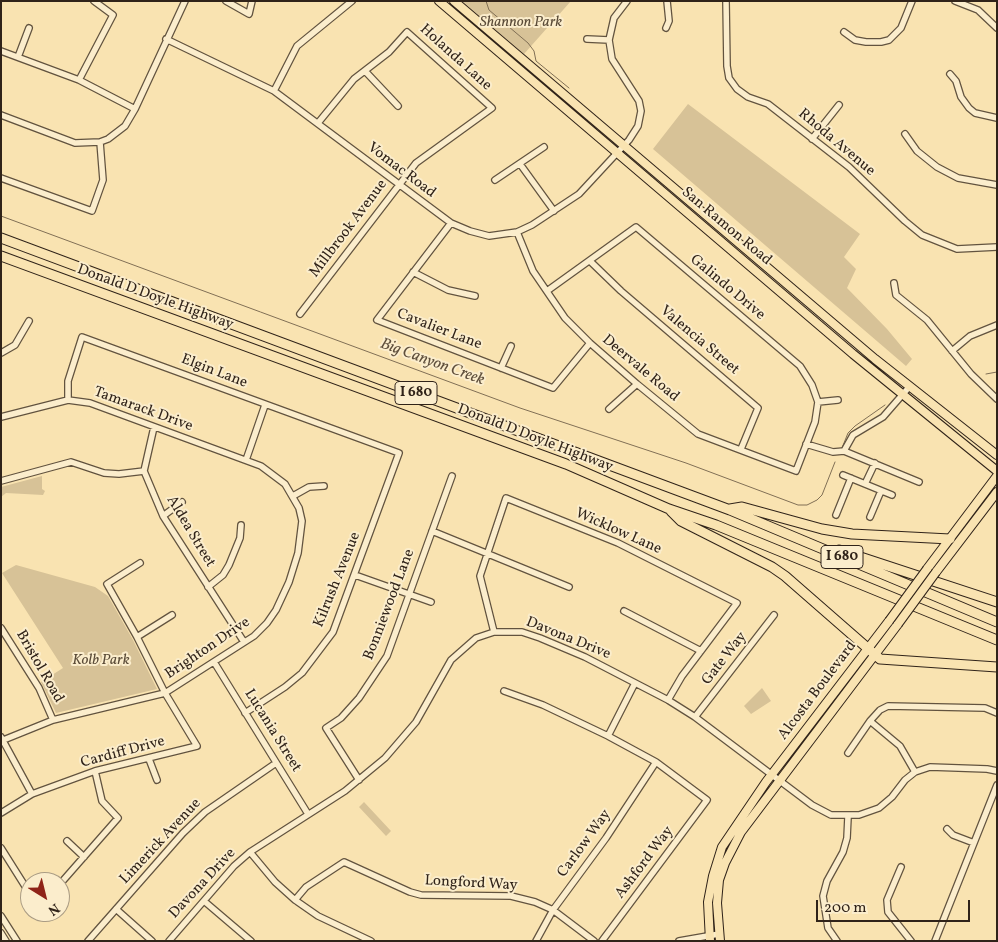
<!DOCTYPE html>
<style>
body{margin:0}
#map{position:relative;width:998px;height:942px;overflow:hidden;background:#f9e3b1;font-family:Vollkorn,serif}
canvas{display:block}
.frame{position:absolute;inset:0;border:2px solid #302319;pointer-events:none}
.north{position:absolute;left:20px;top:872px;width:50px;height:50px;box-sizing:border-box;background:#fbedcc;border:1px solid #aa9c84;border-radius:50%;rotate:144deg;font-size:14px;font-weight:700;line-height:20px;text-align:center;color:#302319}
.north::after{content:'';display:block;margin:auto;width:18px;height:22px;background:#8f2418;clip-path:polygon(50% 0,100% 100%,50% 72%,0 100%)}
.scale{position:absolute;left:816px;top:900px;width:154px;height:22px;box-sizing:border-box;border:2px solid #302319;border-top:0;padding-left:6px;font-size:15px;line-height:18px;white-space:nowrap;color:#302319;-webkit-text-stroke:4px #fbedcc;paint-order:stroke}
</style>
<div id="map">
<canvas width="998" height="942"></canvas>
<div class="frame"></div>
<div class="north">N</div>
<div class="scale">200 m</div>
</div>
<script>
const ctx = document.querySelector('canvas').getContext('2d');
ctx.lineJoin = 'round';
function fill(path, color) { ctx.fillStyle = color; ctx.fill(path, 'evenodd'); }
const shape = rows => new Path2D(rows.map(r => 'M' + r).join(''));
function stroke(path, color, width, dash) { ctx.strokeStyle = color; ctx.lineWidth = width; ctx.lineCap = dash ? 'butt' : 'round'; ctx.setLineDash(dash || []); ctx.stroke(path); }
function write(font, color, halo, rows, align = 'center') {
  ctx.font = font + ' Vollkorn,serif'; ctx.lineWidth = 4; ctx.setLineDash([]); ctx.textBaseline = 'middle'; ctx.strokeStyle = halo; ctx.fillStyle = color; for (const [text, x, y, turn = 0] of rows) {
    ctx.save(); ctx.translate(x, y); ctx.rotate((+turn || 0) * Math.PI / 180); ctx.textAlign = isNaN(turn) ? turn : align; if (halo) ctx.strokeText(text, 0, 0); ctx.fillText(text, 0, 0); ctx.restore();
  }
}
const green = shape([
 [462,1,571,1,524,54],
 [688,104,860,234,844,257,856,269,847,288,887,329,912,359,906,366,653,149],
 [42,476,42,489,45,491,43,495,6,493,1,497,1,487],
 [16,565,95,587,108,596,133,640,157,689,56,713,41,682,63,668,2,573],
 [762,688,771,701,751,714,744,706],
 [364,802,391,831,386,836,359,807]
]);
const stream = shape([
 [486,1,489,10,528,43,534,51,536,61,569,88],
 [1,216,520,408,686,463,798,505,807,505,817,500,822,495,835,462],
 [986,374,997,372],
 [842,448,848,433,855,426,885,405]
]);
const minor = shape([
 [226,1,249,14,252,1],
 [726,1,727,66,729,78,737,89,748,97,768,104,849,167,905,221,922,235,957,249,997,247],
 [955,1,978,10,997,28],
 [666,28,669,21,667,1],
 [844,32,855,40,866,42,881,42,889,40,901,28,912,1],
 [166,39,274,91,451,223,470,231,489,236,517,232,532,225,579,194,629,140,638,126,641,111,639,101,612,59,609,40,614,18,627,1],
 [587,39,609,40],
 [1,51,79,80,135,109],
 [18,57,29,28],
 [365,71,398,106],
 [950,74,956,81,961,97,969,108,975,113,997,118],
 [79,80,113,15,94,1],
 [274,91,297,46,352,1],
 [1,115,75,143,100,142,108,139,125,126,135,109,185,1],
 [905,134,917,151,937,167,958,178,997,185],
 [812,139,839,105],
 [520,164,554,211],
 [1,178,92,211,103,180,100,142],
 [495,180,544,147],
 [451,223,377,320,553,388,590,343],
 [517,232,533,271,565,318,590,343,637,384,698,434,796,471,815,422,818,402,812,385,800,366,636,227,547,291],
 [591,262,621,291,758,408,741,449],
 [413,272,448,290,475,296],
 [894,283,896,295,927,320,971,374,997,399],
 [300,314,416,163,492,108,407,32,389,52,354,79,318,123],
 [952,351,970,336,997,325],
 [1,353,15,345,29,321],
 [501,368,511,346],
 [68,400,68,381,82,337,399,453,333,632,302,673,285,687,245,713],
 [818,402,838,400],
 [609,409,637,384],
 [1,417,68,400,90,403,261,466,285,484,299,508,302,521,298,553,289,582,276,610,267,623,254,636,165,693,53,720,1,741],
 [154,427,144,471,163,516,244,642],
 [806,444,833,452,844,451,853,435,883,417,910,386],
 [844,451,919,482],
 [246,460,265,405],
 [843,475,892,495],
 [1,481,71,462,104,473,119,474,144,471],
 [865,484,875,463],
 [293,496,309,487,324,486],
 [836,515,851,478],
 [163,516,182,502],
 [870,517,881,491],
 [432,531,569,587],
 [355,575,431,602],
 [208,587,223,575,229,565,240,538,241,525],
 [624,611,701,651],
 [1,628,39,688,53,720],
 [494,632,480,576,506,498,618,543,737,603,682,676,668,700],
 [137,637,172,615],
 [214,662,308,814],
 [504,691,543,705,608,736,656,762,707,800,602,941],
 [695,717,774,615],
 [870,721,900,746,915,772],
 [608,736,635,683],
 [1,737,32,794],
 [848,753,870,721,880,710,888,706,985,708,997,713],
 [149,759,157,780],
 [359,780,326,728,341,718,359,698,387,656,452,476],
 [1,813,32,794,95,771,197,746,165,693,137,637,107,584,140,563],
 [947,829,953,835,974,843],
 [67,841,84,857],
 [1,848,30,894],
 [250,852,275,882,295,900,318,916,371,941],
 [901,867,887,900,888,912,911,941],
 [60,884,118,818,102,801,95,771],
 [295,900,306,887,344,862,410,892,421,895,511,896,535,902,553,910,594,941],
 [204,901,251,941],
 [116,909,152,941],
 [1,916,17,941],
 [1,933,6,941],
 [88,941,183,833,205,812,276,763],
 [169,941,234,866,250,852,345,791,385,758,416,722,451,660,476,638,494,632,522,632,540,638,585,657,668,700,695,717,812,805,831,815,859,815,879,808,892,797,905,780,915,772,930,767,987,769,997,771],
 [536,941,553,910,606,838,656,762],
 [679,941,719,934],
 [837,941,828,928,823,896,827,881,843,852,847,838,848,817],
 [935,941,997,785]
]);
const major = shape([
 [439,1,853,354,997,471],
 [454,1,875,359,997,455],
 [927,569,997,476],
 [936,572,997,492],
 [710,941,708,902,713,876,722,847,766,782,889,621],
 [720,941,717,903,719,880,725,863,741,832,898,624]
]);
const highway = shape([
 [1,238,730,510,997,622],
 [1,256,566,464,669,509,716,525,997,640],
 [730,509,742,507,822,529,852,534,950,539],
 [671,511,681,521,772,567,785,576,880,659,997,667],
 [839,550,997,602]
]);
const majorBridge = shape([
 [889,621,927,569],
 [898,624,936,572]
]);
const shields = [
 [416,393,42],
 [842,557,42]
];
const shieldNames = [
 ["I 680",416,393],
 ["I 680",842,557]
];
const parkNames = [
 ["Shannon Park",521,23],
 ["Kolb Park",101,661]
];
const streetNames = [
 ["Holanda Lane",455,58,42],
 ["Rhoda Avenue",836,143,40],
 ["Vomac Road",401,171,37],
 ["San Ramon Road",726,227,40],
 ["Millbrook Avenue",349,229,-53],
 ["Galindo Drive",727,288,40],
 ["Donald D Doyle Highway",155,298,20],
 ["Cavalier Lane",439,330,21],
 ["Valencia Street",699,341,40],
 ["Deervale Road",640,369,40],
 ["Elgin Lane",214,372,21],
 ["Tamarack Drive",143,410,20],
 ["Donald D Doyle Highway",535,439,21],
 ["Aldea Street",190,532,59],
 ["Wicklow Lane",618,532,24],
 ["Kilrush Avenue",338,580,-68],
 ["Bonniewood Lane",390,605,-69],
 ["Davona Drive",568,639,22],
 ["Brighton Drive",208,649,-34],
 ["Gate Way",725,659,-52],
 ["Bristol Road",39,667,60],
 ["Alcosta Boulevard",818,691,-53],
 ["Lucania Street",272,731,58],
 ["Cardiff Drive",123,753,-15],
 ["Limerick Avenue",161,842,-47],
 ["Carlow Way",585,844,-54],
 ["Ashford Way",645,863,-53],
 ["Davona Drive",203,884,-47],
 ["Longford Way",471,884,3]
];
const waterNames = [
 ["Big Canyon Creek",432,363,20]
];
fill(green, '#d7c297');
stroke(stream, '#806f55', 1);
stroke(minor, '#62533f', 8);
stroke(major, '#302319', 10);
stroke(highway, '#302319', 11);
stroke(minor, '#fbedcc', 5.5);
stroke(major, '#f9e3b1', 8);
stroke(highway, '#f9e3b1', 9);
stroke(majorBridge, '#302319', 10, []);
stroke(majorBridge, '#f9e3b1', 8);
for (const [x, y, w] of shields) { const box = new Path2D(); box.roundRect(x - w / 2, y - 11.5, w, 23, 4); ctx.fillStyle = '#fbedcc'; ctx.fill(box); stroke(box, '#302319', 1); }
write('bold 14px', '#302319', null, shieldNames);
write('italic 15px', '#5a4b38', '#fbedcc', parkNames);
write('15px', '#302319', '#fbedcc', streetNames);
write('italic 16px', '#5f4f3c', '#fbedcc', waterNames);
</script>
